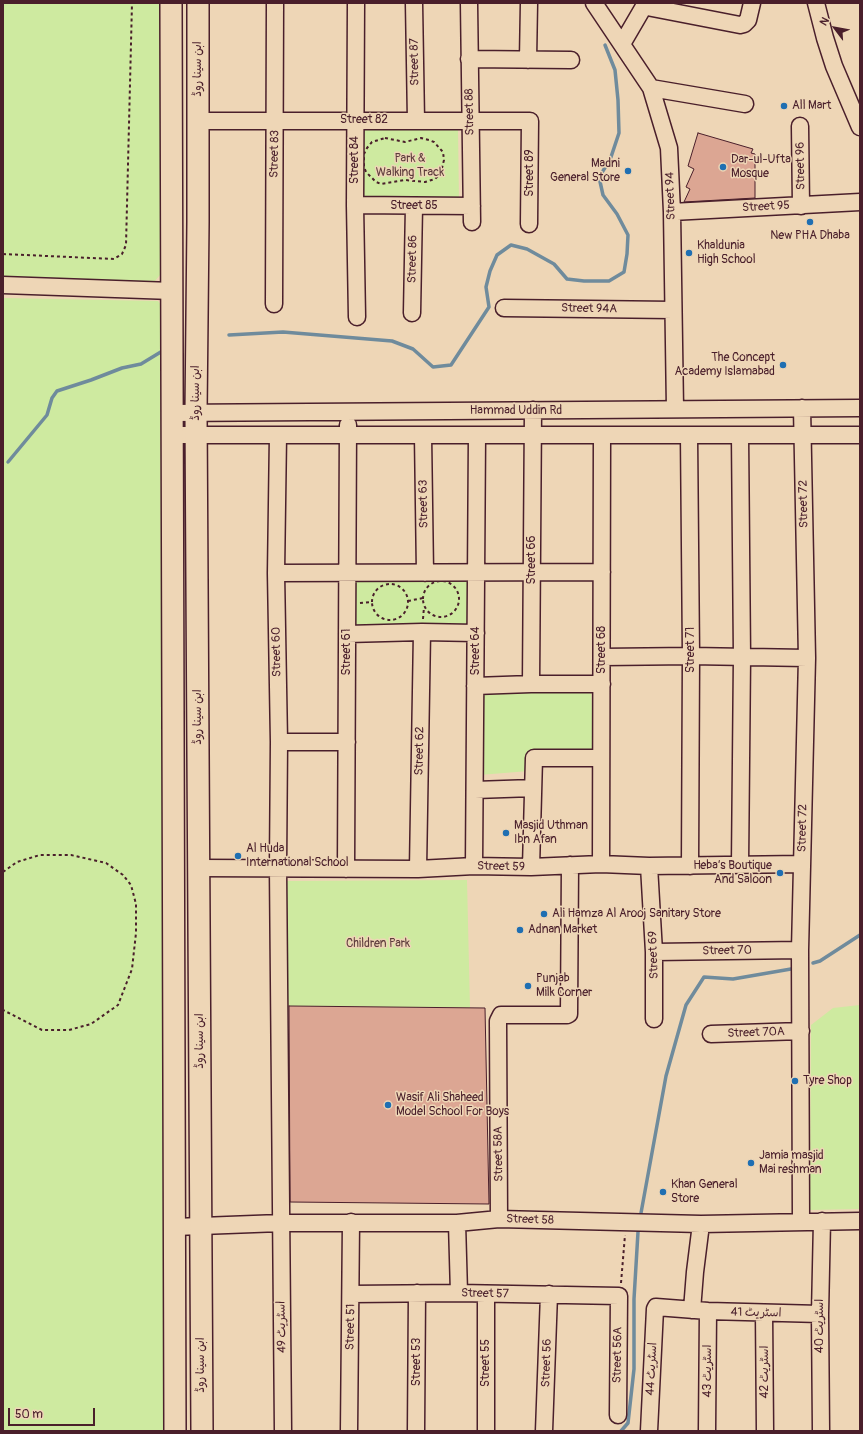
<!DOCTYPE html>
<meta charset="utf-8">
<style>
body{margin:0}
#map{position:relative;width:863px;height:1434px;overflow:hidden;background:#eed6b6;font-family:Pangolin,sans-serif}
canvas{display:block}
.frame{position:absolute;inset:0;border:4px solid #4a1f2b;pointer-events:none}
.north{position:absolute;left:815px;top:8px;width:40px;height:40px;-webkit-text-stroke:3px #eed6b6;paint-order:stroke;rotate:302deg;font-size:11px;font-weight:700;line-height:16px;text-align:center;color:#4a1f2b}
.north::after{content:'';display:block;margin:auto;width:14px;height:18px;background:#4a1f2b;clip-path:polygon(50% 0,100% 100%,50% 72%,0 100%)}
.scale{position:absolute;left:8px;top:1408px;width:87px;height:18px;box-sizing:border-box;border:2px solid #4a1f2b;border-top:0;padding-left:5px;font-size:12px;line-height:14px;white-space:nowrap;color:#4a1f2b;-webkit-text-stroke:3px #eed6b6;paint-order:stroke}
</style>
<div id="map">
<canvas width="863" height="1434"></canvas>
<div class="frame"></div>
<div class="north">N</div>
<div class="scale">50 m</div>
</div>
<script>
const ctx = document.querySelector('canvas').getContext('2d');
ctx.lineJoin = 'round';
function fill(path, color) { ctx.fillStyle = color; ctx.fill(path, 'evenodd'); }
const shape = rows => new Path2D(rows.map(r => 'M' + r).join(''));
function stroke(path, color, width, dash) { ctx.strokeStyle = color; ctx.lineWidth = width; ctx.lineCap = dash ? 'butt' : 'round'; ctx.setLineDash(dash || []); ctx.stroke(path); }
function write(font, color, halo, rows, align = 'center') {
  ctx.font = font + ' Pangolin,"Playpen Sans Arabic",sans-serif'; ctx.lineWidth = 3; ctx.setLineDash([]); ctx.textBaseline = 'middle'; ctx.strokeStyle = halo; ctx.fillStyle = color; for (const [text, x, y, turn = 0] of rows) {
    ctx.save(); ctx.translate(x, y); ctx.rotate((+turn || 0) * Math.PI / 180); ctx.textAlign = isNaN(turn) ? turn : align; if (halo) ctx.strokeText(text, 0, 0); ctx.fillText(text, 0, 0); ctx.restore();
  }
}
const green = shape([
 [3,3,162,3,164,270,155,281,3,281],
 [458,128,459,201,362,203,361,130],
 [3,298,158,301,166,310,170,1431,3,1431],
 [351,575,470,576,470,631,350,630],
 [591,687,594,754,531,755,529,771,479,775,479,690],
 [467,880,470,1008,287,1006,286,881],
 [860,1005,860,1209,810,1210,811,1025,833,1008]
]);
const stream = shape([
 [229,335,283,332,392,341,413,349,433,367,451,365,489,307,486,287,490,271,497,255,511,245,527,249,554,264,567,279,584,281,609,281,624,272,627,254,628,235,617,214,603,195,599,177,610,160,619,133,618,100,615,70,605,45],
 [8,462,47,415,52,398,57,391,91,380,122,368,141,364,164,350],
 [813,963,820,961,860,935],
 [641,1213,666,1076,686,1005,704,977,733,979,791,969],
 [621,1431,628,1423,634,1369,634,1299,638,1232]
]);
const building = shape([
 [698,133,753,149,751,153,755,154,755,198,684,202,690,189,686,187,694,169,688,166,698,133],
 [289,1006,485,1008,489,1204,290,1202,289,1006]
]);
const path = shape([
 [385,138,405,142,421,138,429,140,434,142,443,152,444,160,442,168,439,175,435,179,425,182,405,180,381,184,376,182,366,172,364,167,364,154,367,148,372,142,385,138],
 [3,254,114,259,122,254,126,245,132,3],
 '423 599a18 18 0 1 1 36 0a18 18 0 1 1-36 0Z',
 '372 602a18 18 0 1 1 36 0a18 18 0 1 1-36 0Z',
 [408,601,423,598],
 [360,603,371,602],
 [423,619,424,607],
 [3,872,17,862,40,855,71,855,106,863,123,875,131,885,136,904,136,933,132,969,118,1005,91,1024,69,1030,42,1030,3,1010],
 [621,1283,625,1235]
]);
const minor = shape([
 [356,3,355,205,357,317],
 [414,3,416,121],
 [469,3,472,222],
 [594,3,651,88,669,148,672,212,675,409],
 [816,3,825,38,834,66,860,127],
 [622,44,643,8,647,7,740,25,744,24,748,20,752,3],
 [469,59,571,60],
 [528,60,529,3],
 [651,88,745,104],
 [198,121,530,121,529,224],
 [800,126,801,206],
 [355,205,472,206],
 [672,212,860,202],
 [3,285,172,291],
 [274,304,275,3],
 [504,308,673,310],
 [412,313,414,206],
 [172,413,860,408],
 [172,435,860,435],
 [278,435,276,573,279,742,278,868,283,1431],
 [423,435,425,573],
 [689,435,691,656,690,866],
 [740,435,742,657,740,865],
 [276,573,602,572],
 [347,634,422,632,476,633],
 [602,657,691,656,807,658],
 [531,684,533,410],
 [475,686,531,684,602,684],
 [279,742,347,742],
 [475,790,533,788],
 [601,864,602,435],
 [474,866,477,435],
 [649,866,654,952,654,1019],
 [531,867,534,758,601,758],
 [199,868,418,869,474,866,531,867,601,864,649,866,802,864],
 [346,869,348,425],
 [418,869,422,632],
 [654,952,800,950],
 [711,1034,801,1031],
 [499,1219,498,1021,501,1015,567,1015,569,1014,570,865],
 [801,1221,800,950,807,658,802,408],
 [457,1223,459,1293],
 [175,1227,280,1223,457,1223,499,1219,701,1224,860,1221],
 [351,1294,459,1293,619,1296,618,1415],
 [486,1294,486,1431],
 [692,1310,695,1272,701,1224],
 [764,1313,765,1431],
 [349,1431,351,1222],
 [416,1431,417,1293],
 [544,1431,549,1294],
 [649,1431,655,1309,656,1307,708,1311,820,1314],
 [707,1431,708,1311],
 [821,1431,820,1314,822,1221]
]);
const major = shape([
 [171,3,175,1431],
 [198,3,198,222,196,413,202,1431]
]);
const markers = [
 [784,106,4,"#1f6fb2"],
 [723,167,4,"#1f6fb2"],
 [628,171,4,"#1f6fb2"],
 [810,222,4,"#1f6fb2"],
 [689,253,4,"#1f6fb2"],
 [783,365,4,"#1f6fb2"],
 [506,833,4,"#1f6fb2"],
 [238,856,4,"#1f6fb2"],
 [780,873,4,"#1f6fb2"],
 [544,914,4,"#1f6fb2"],
 [520,930,4,"#1f6fb2"],
 [528,986,4,"#1f6fb2"],
 [795,1081,4,"#1f6fb2"],
 [388,1105,4,"#1f6fb2"],
 [751,1163,4,"#1f6fb2"],
 [663,1192,4,"#1f6fb2"]
];
const streetNames = [
 ["Street 87",415,62,-91],
 ["ابن سینا روڈ",198,69,-90],
 ["Street 88",470,112,-91],
 ["Street 82",364,120],
 ["Street 83",275,154,-89],
 ["Street 84",355,160,-90],
 ["Street 96",801,166,-91],
 ["Street 89",530,173,-90],
 ["Street 94",671,196,-92],
 ["Street 85",414,206],
 ["Street 95",766,207,-3],
 ["Street 86",413,259,-89],
 ["Street 94A",589,309,1],
 ["ابن سینا روڈ",196,393,-90],
 ["Hammad Uddin Rd",516,411],
 ["Street 63",424,504,-91],
 ["Street 72",804,504,-91],
 ["Street 66",532,560,-90],
 ["Street 68",602,650,-90],
 ["Street 71",691,650,-90],
 ["Street 64",476,651,-90],
 ["Street 60",277,652,-91],
 ["Street 61",347,652,-90],
 ["ابن سینا روڈ",198,717,-90],
 ["Street 62",420,751,-89],
 ["Street 72",803,828,-89],
 ["Street 59",501,867,1],
 ["Street 70",727,951,-1],
 ["Street 69",654,955,-92],
 ["Street 70A",756,1033,-2],
 ["ابن سینا روڈ",200,1041,-90],
 ["Street 58A",499,1154,-91],
 ["Street 58",530,1220,2],
 ["Street 57",485,1294,1],
 ["اسٹریٹ 41",756,1313,1],
 ["اسٹریٹ 40",820,1326,-90],
 ["اسٹریٹ 49",282,1327,-91],
 ["Street 51",351,1327,-89],
 ["Street 56A",618,1355,-89],
 ["Street 53",417,1362,-90],
 ["Street 55",486,1363,-90],
 ["Street 56",547,1363,-88],
 ["ابن سینا روڈ",201,1365,-90],
 ["اسٹریٹ 44",652,1369,-87],
 ["اسٹریٹ 43",708,1371,-90],
 ["اسٹریٹ 42",765,1372,-90]
];
const poiNames = [
 ["All Mart",792,106],
 ["Dar-ul-Ufta",731,160],
 ["Mosque",731,174],
 ["Madni",620,164,"right"],
 ["General Store",620,178,"right"],
 ["New PHA Dhaba",810,236,"center"],
 ["Khaldunia",697,246],
 ["High School",697,260],
 ["The Concept",775,358,"right"],
 ["Academy Islamabad",775,372,"right"],
 ["Masjid Uthman",514,826],
 ["Ibn Afan",514,840],
 ["Al Huda",246,849],
 ["International School",246,863],
 ["Heba’s Boutique",772,866,"right"],
 ["And Saloon",772,880,"right"],
 ["Ali Hamza Al Arooj Sanitary Store",552,914],
 ["Adnan Market",528,930],
 ["Punjab",536,979],
 ["Milk Corner",536,993],
 ["Tyre Shop",803,1081],
 ["Wasif Ali Shaheed",396,1098],
 ["Model School For Boys",396,1112],
 ["Jamia masjid",759,1156],
 ["Mai reshman",759,1170],
 ["Khan General",671,1185],
 ["Store",671,1199]
];
const parkNames = [
 ["Park &",410,159],
 ["Walking Track",410,173],
 ["Children Park",378,944]
];
fill(green, '#ceeaa0');
stroke(stream, '#6f8b9c', 3.5);
fill(building, '#dca693');
stroke(building, '#4a1f2b', 1);
stroke(minor, '#4a1f2b', 19);
stroke(major, '#4a1f2b', 24);
stroke(path, '#4a1f2b', 2, [3, 3]);
stroke(minor, '#eed6b6', 16);
stroke(major, '#eed6b6', 21);
for (const [x, y, r, color] of markers) { const dot = new Path2D(); dot.arc(x, y, r, 0, 2 * Math.PI); ctx.fillStyle = color; ctx.fill(dot); stroke(dot, '#eed6b6', 1.5); }
write('12px', '#4a1f2b', '#eed6b6', streetNames);
write('12px', '#4a1f2b', '#eed6b6', poiNames, 'left');
write('12px', '#5e3d3d', '#eed6b6', parkNames);
</script>
